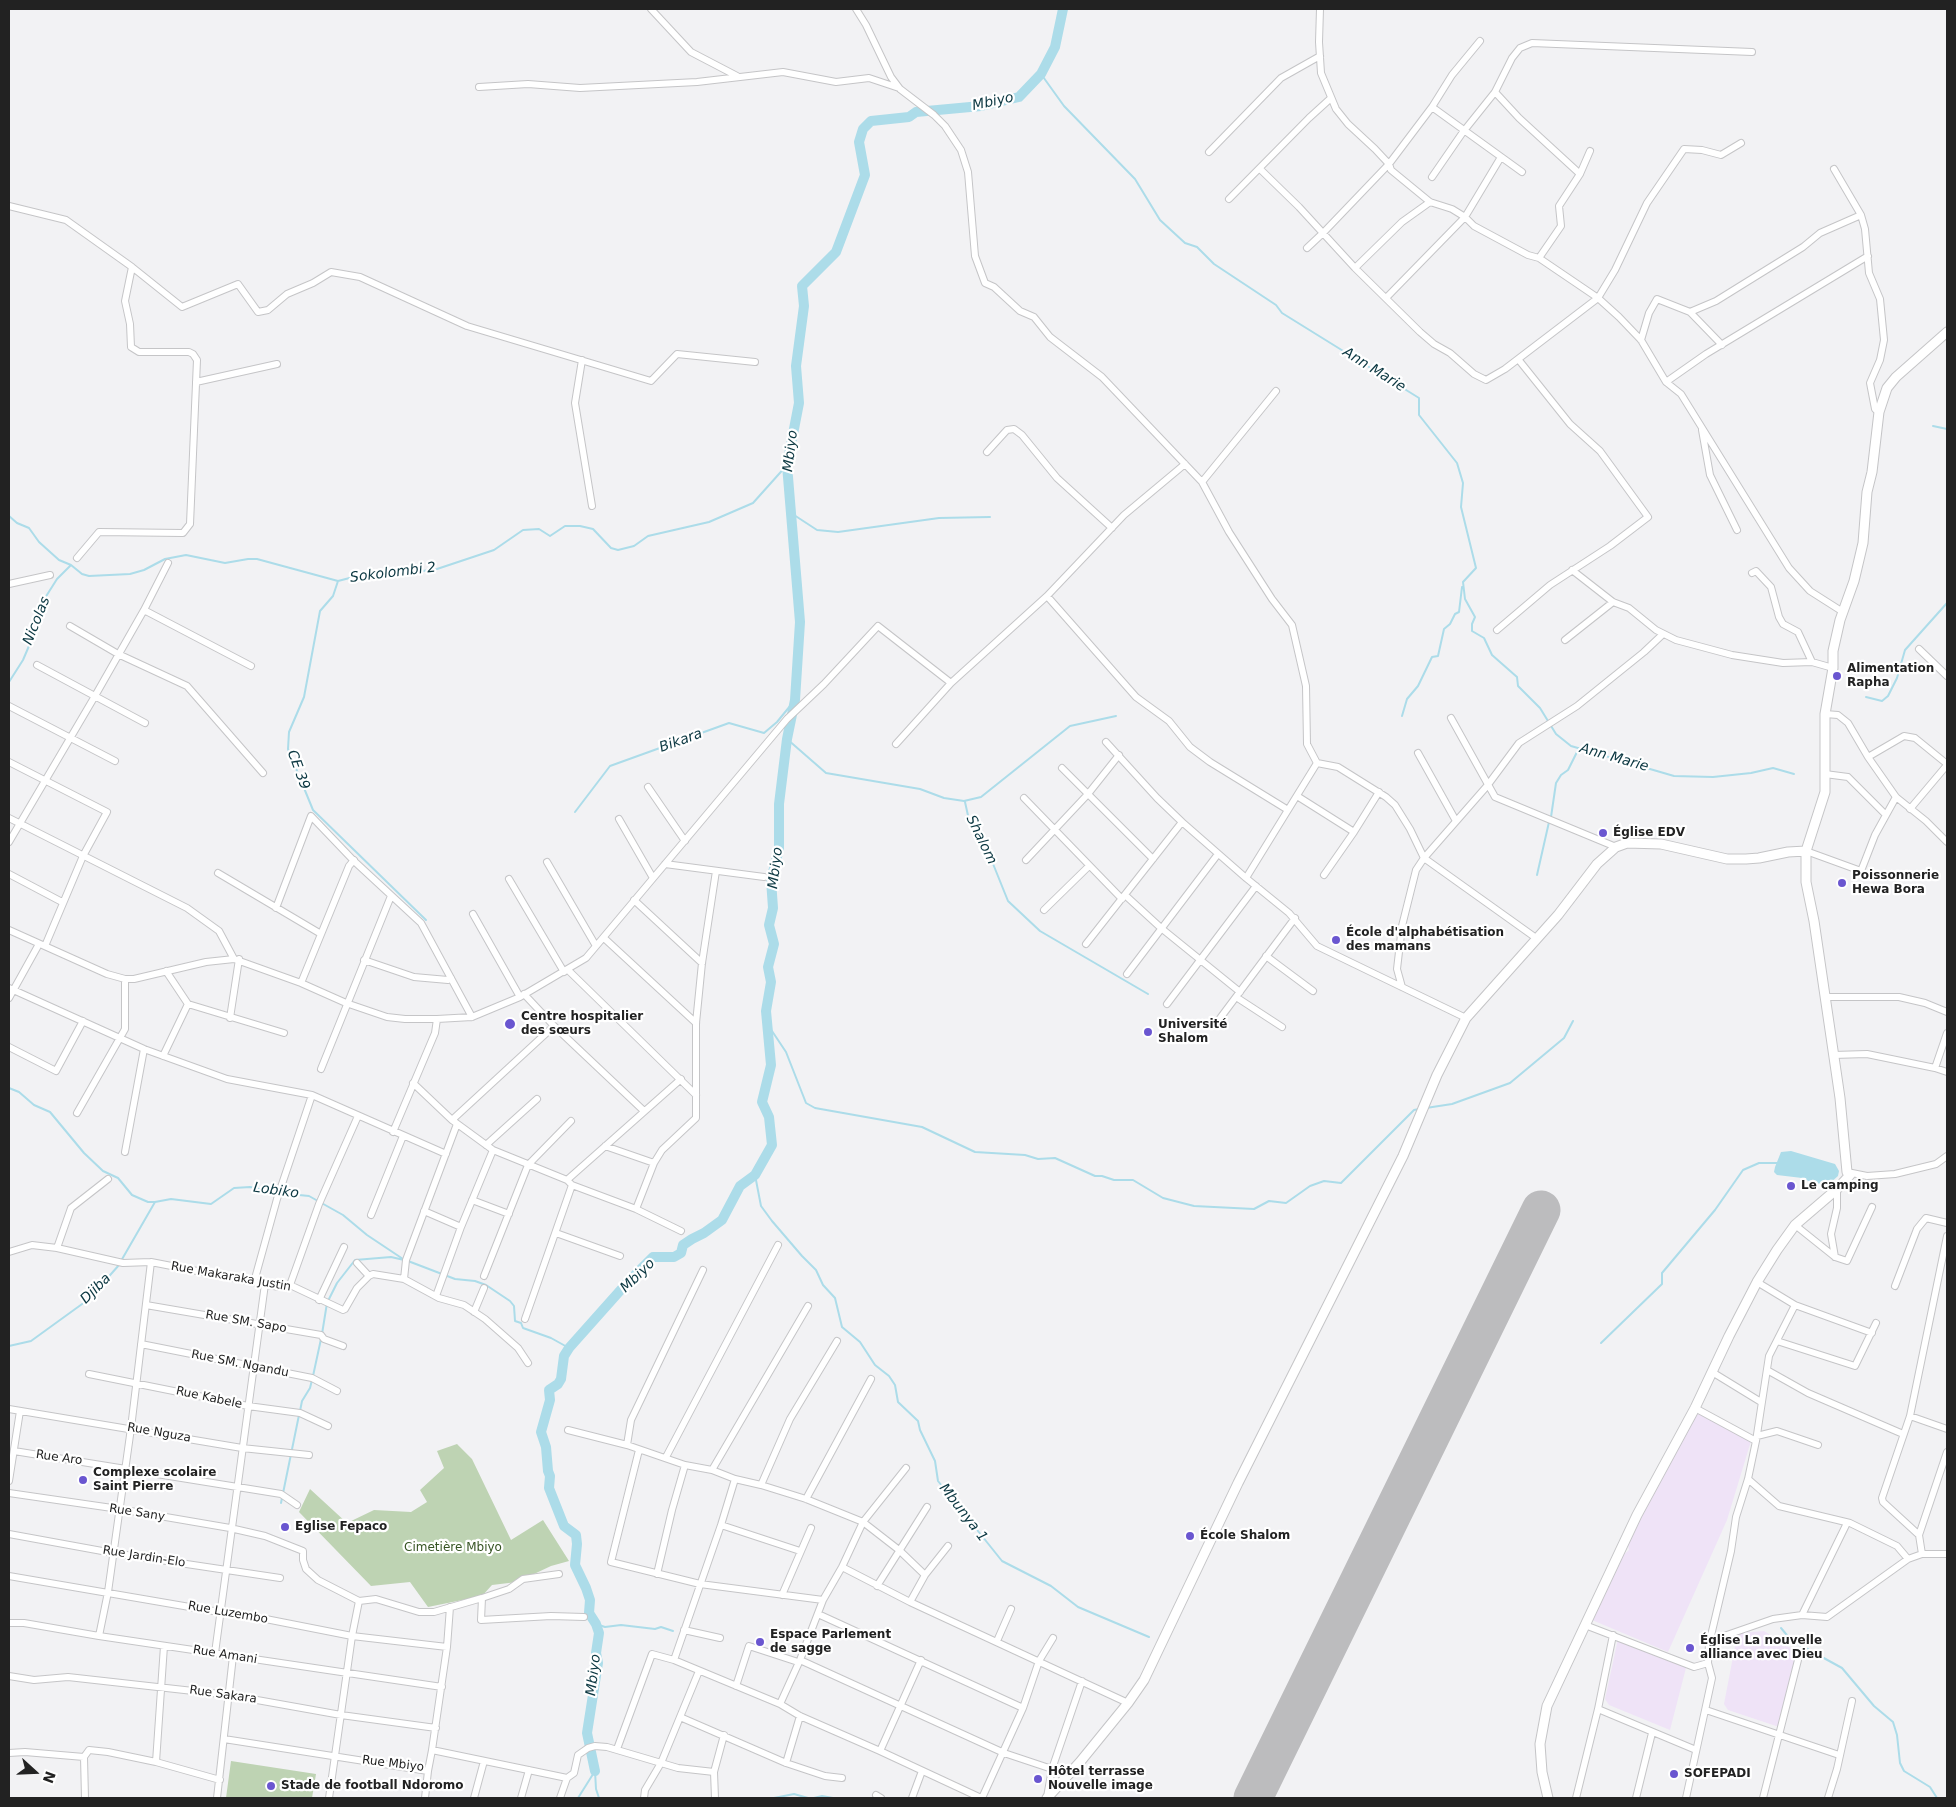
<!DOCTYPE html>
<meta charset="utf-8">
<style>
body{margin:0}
#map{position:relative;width:1956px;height:1807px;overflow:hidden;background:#f2f2f4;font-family:"DejaVu Sans",sans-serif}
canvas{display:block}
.frame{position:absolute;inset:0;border:10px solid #222;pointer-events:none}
.north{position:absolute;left:10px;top:1747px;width:50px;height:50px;-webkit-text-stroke:4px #fff;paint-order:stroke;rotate:110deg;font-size:14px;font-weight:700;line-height:20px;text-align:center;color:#222}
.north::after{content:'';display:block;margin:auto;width:18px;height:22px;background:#222;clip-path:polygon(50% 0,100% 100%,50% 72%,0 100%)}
</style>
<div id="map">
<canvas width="1956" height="1807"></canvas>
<div class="frame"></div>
<div class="north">N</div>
</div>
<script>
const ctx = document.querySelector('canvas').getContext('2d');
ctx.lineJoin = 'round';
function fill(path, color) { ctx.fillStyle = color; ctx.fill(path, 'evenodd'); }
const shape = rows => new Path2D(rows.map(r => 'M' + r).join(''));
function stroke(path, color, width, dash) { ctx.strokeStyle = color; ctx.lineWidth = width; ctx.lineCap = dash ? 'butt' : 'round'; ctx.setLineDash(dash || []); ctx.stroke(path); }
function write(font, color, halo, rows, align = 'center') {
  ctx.font = font + ' "DejaVu Sans",sans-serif'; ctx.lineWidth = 4.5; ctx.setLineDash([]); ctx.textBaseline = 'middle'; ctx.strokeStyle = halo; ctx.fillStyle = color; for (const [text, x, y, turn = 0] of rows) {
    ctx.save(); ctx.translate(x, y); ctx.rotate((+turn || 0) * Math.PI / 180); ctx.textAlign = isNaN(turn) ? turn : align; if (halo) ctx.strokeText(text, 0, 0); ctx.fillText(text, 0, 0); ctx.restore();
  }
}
const industrial = shape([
 [1697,1411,1751,1441,1727,1520,1668,1652,1592,1620,1621,1557,1629,1550,1628,1545,1674,1451],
 [1764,1631,1800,1654,1783,1725,1779,1727,1728,1710,1724,1704,1737,1636,1740,1633],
 [1618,1639,1687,1664,1670,1730,1609,1705,1605,1699]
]);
const green = shape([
 [457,1444,472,1459,511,1540,543,1520,569,1561,551,1566,517,1582,492,1585,482,1596,428,1607,410,1582,371,1586,299,1512,310,1489,347,1523,374,1510,411,1512,427,1502,420,1490,444,1468,437,1451],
 [231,1761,316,1774,312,1798,226,1798]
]);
const water = shape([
 [1791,1151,1835,1164,1839,1171,1838,1176,1829,1184,1822,1184,1813,1183,1802,1178,1777,1175,1774,1172,1775,1167,1781,1152]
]);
const stream = shape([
 [1041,74,1064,106,1135,179,1160,220,1185,243,1197,247,1214,264,1276,305,1282,313,1419,398,1419,415,1457,463,1463,483,1461,507,1476,568,1463,582],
 [1933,426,1947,429],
 [791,513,817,530,838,532,939,518,990,517],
 [9,516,17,523,29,528,39,542,59,560,71,565,82,574,89,576,130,574,144,570,165,559,186,555,225,563,248,559,257,559,338,581,365,574,378,577,437,569,494,550,523,530,539,529,550,536,565,526,580,526,593,529,611,548,618,550,634,546,648,536,709,522,753,503,787,465],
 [338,581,333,596,320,611,304,697,289,732,288,749,313,810,426,920],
 [1463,582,1465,599,1475,617,1472,624,1472,631,1484,638,1492,655,1517,677,1518,686,1540,708,1556,734,1571,746,1674,776,1713,777,1751,773,1773,768,1794,774],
 [9,682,23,660,43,613,45,598,57,579,71,565],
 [1866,697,1882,701,1888,696,1897,678,1905,650,1947,603],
 [1402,716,1407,699,1418,686,1432,657,1438,656,1444,629,1450,624,1455,614,1459,612,1462,587],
 [787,739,826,773,920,789,944,798,964,801,981,797,1070,726,1116,716],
 [965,802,969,820,981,834,1008,901,1040,931,1148,994],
 [575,812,610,766,729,723,764,733,777,722,795,700],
 [1551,817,1556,783,1561,775,1568,770,1579,748],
 [1537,875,1549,822],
 [768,1025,786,1052,806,1103,815,1108,922,1127,975,1152,1025,1155,1038,1159,1055,1158,1095,1176,1102,1176,1114,1180,1133,1180,1163,1198,1194,1206,1254,1209,1269,1201,1286,1203,1310,1186,1324,1181,1341,1183,1414,1110,1419,1109],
 [9,1088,19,1092,34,1105,50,1112,84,1153,103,1171,118,1178,132,1195,148,1202,155,1202,171,1199,211,1204,234,1188,250,1187,279,1193,309,1196,343,1215,367,1235,403,1259],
 [1426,1108,1452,1104,1510,1083,1564,1038,1573,1021],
 [755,1175,761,1206,772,1221,802,1256,816,1270,823,1285,835,1298,842,1327,860,1342,875,1365,889,1376,895,1385,898,1402,918,1421,920,1430,935,1461,938,1481,1002,1561,1051,1586,1078,1607,1149,1637],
 [121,1261,155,1202],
 [408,1261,455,1279,475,1281,486,1285,510,1301,514,1306,515,1321,521,1323,523,1328,551,1338,569,1348],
 [322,1334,327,1303,337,1283,355,1260,391,1257,404,1260],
 [1601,1343,1662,1284,1662,1273,1715,1210,1743,1170,1759,1163,1777,1163],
 [9,1346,31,1341,89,1299,119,1265],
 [313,1376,321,1339],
 [300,1411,302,1401,310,1388,312,1380],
 [281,1503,299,1415],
 [596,1624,605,1627,621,1625,655,1629,661,1627,673,1631],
 [1781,1628,1791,1640,1842,1668,1874,1706,1893,1722,1897,1735,1900,1763,1904,1771,1930,1787,1937,1798],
 [595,1771,596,1789,599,1798],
 [578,1798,595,1771],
 [774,1798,794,1794,808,1798],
 [814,1798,822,1796,833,1798]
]);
const river = shape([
 [595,1771,587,1733,598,1663,596,1653,599,1633,596,1624,589,1613,590,1600,586,1588,575,1565,577,1544,576,1535,564,1526,549,1488,550,1476,548,1471,546,1447,541,1432,550,1400,549,1390,558,1384,561,1379,564,1356,569,1348,626,1284,653,1257,674,1257,681,1253,683,1245,692,1239,704,1233,722,1220,740,1186,755,1175,772,1145,769,1117,762,1102,771,1065,766,1011,771,982,768,967,774,944,769,925,773,908,771,880,779,849,779,804,787,739,795,700,800,622,787,465,799,403,796,366,804,306,802,286,836,252,865,175,859,142,863,129,871,121,909,117,916,112,981,106,1019,97,1041,74,1055,47,1063,9]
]);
const runway = shape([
 [1253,1798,1541,1210]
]);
const minor = shape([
 [651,9,691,52,737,76],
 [856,9,866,25,891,77,900,89,934,115,945,126,961,150,968,172,975,256,985,283,994,287,1020,311,1034,317,1050,337,1102,377,1202,482,1229,532,1272,599,1292,625,1306,686,1307,744,1317,763,1338,767,1386,797,1395,805,1410,829,1424,858,1536,938],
 [1320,9,1319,42,1321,73,1336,109,1348,124,1375,149,1389,164,1391,170,1430,202,1452,209,1465,217,1474,226,1528,255,1539,258,1598,298,1619,317,1641,340,1666,382,1681,394,1789,568,1810,591,1843,612],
 [479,87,528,84,580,88,697,82,783,72,836,82,869,78,899,88],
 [1495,92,1519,118,1580,174],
 [1432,107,1522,172],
 [1209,152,1281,78,1320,56],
 [1260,169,1299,207,1355,268,1420,332,1434,344,1450,353,1474,374,1486,380,1505,369,1598,298,1615,270,1647,203,1684,149,1702,150,1721,155,1741,143],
 [1834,169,1861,215,1865,229,1869,273,1880,299,1884,340,1880,360,1870,383,1875,409,1879,412],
 [1432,177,1463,132,1495,92,1512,58,1520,48,1532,43,1752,52],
 [1229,199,1309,118,1331,98],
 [9,206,66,220,132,267,125,301,130,324,131,347,139,352,189,352,193,354,197,360,190,524,183,533,99,532,77,558],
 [1307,248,1323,233,1389,164,1432,107,1452,75,1480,41],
 [1539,258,1561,226,1559,206,1580,174,1590,151],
 [132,267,182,307,238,284,258,312,268,310,287,294,313,283,331,272,360,277,467,326,651,381,677,354,755,362],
 [1355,268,1402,222,1430,202],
 [1386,298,1465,217,1501,157],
 [1690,312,1716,301,1803,247,1820,233,1861,215],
 [1641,340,1649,313,1657,299,1690,312,1722,345],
 [582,360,575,403,592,506],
 [196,382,277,364],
 [1666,382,1706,354,1868,256],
 [1702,430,1710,475,1737,530],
 [987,452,1007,430,1014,429,1022,435,1057,478,1112,528],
 [1202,482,1276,391],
 [1572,570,1613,602,1629,608,1656,630,1676,640,1732,655,1783,663,1812,662],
 [1752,573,1756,571,1771,587,1779,617,1783,624,1798,632,1812,662,1833,668],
 [9,584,50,575],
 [1047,596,1136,697,1169,721,1190,747,1210,762,1288,810],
 [144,610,251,666],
 [70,626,118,654,187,686,263,773],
 [1497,630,1550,585,1610,546,1648,517,1600,451,1570,424,1518,359],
 [1565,640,1613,602],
 [1919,649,1947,676],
 [37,665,145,723],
 [9,706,115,761],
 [1825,714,1838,715,1848,723,1868,757,1896,797,1926,821,1947,842],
 [1451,718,1495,797,1616,847],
 [1106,742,1157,798,1182,822,1246,878,1289,913,1317,946,1466,1018],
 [896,744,951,683],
 [1418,753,1456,821],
 [1868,757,1904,736,1915,738,1947,764],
 [9,762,107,812,83,856,45,946],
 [1062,768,1153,859],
 [1825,774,1848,777,1886,815],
 [648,787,685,841],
 [1297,796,1354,832],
 [1024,798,1122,899],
 [1910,809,1947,765],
 [9,818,187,908,219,931,234,959],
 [619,819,653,878],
 [9,842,95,696,144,610,168,563],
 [1806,851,1861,871,1875,835,1896,797],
 [1026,860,1088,794,1119,755],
 [547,862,596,946],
 [665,864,764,877],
 [218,873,321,934],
 [9,874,62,902],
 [1324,875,1354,832,1379,792],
 [1246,878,1317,763],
 [509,879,564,972],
 [1125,895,1161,928,1240,992],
 [634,900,702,963],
 [276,908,311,816,354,861,421,923,472,1017],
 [1044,910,1089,866],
 [473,914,520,997],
 [9,930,107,974,125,979,134,979,206,962,234,959,301,983,346,1003,387,1017,405,1019,437,1019,472,1017,520,997,586,958,787,719,824,684,878,626,951,683,1047,596,1124,515,1185,464],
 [604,938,696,1023],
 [1086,944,1182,822],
 [1266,956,1313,991],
 [364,960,414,977,448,980,451,978],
 [568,970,696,1095],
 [166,971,188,1004,284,1033],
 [1127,974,1218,854],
 [301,983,349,866,354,860],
 [1402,987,1397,969,1402,926,1416,870,1424,858,1487,786,1519,743,1577,706,1644,652,1662,635],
 [9,988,144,1049,227,1079,312,1095,446,1154],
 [524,994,554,1026,644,1111],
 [1236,997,1282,1027],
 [1825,997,1899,997,1925,1003,1947,1012],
 [9,998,39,944],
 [1167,1004,1256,886],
 [230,1018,239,959],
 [1215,1025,1295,918],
 [9,1047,56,1071,83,1021],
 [1833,1055,1867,1054,1935,1068,1947,1072],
 [163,1056,188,1004],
 [1935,1068,1947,1033],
 [321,1069,391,896],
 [413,1083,452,1120,493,1150,567,1180,572,1185,636,1209,681,1231],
 [77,1113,125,1029,125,979],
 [452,1120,554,1026],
 [393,1132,435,1033,437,1019],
 [486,1145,537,1099],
 [605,1146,654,1163],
 [125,1152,144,1049],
 [1847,1172,1867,1176,1895,1174,1936,1164,1947,1156],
 [567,1180,681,1079],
 [472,1200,509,1214],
 [636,1209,654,1163,662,1150,696,1118,696,1023,702,963,716,871],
 [424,1211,461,1227],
 [371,1215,403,1136],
 [1795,1225,1835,1257,1847,1261,1872,1207],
 [556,1233,620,1256],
 [57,1248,71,1208,108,1179],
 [9,1252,32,1245,57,1248,123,1263,151,1262,279,1287,290,1285,343,1310,345,1309,357,1288,369,1276,373,1274,404,1279,439,1298,464,1305,485,1319,518,1348,528,1363],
 [1835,1257,1831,1234,1837,1208,1837,1189],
 [357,1263,369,1276],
 [484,1276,528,1165,571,1121],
 [404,1279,406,1260,457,1124],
 [254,1282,277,1199,312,1095],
 [1757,1282,1795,1305,1872,1333],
 [290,1285,319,1204,358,1116],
 [1895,1286,1917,1229,1926,1218,1947,1223],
 [436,1296,461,1227,493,1150],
 [319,1300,344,1247],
 [146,1305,321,1335,324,1339,343,1346],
 [474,1312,484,1288],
 [525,1319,572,1185],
 [1777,1341,1855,1366,1876,1323],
 [141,1344,312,1378,337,1391],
 [1767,1370,1808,1393,1903,1434],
 [1712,1372,1761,1402],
 [89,1374,248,1406,300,1413,328,1426],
 [1695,1408,1756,1441],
 [9,1409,242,1448,309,1455],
 [1910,1416,1947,1429],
 [568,1430,627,1445,685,1465,712,1470,735,1479,761,1485,806,1499,863,1522,899,1550,925,1575],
 [1757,1436,1777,1431,1818,1445],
 [627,1445,631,1420,703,1270],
 [639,1450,611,1562,700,1584,823,1600],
 [14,1451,281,1494,297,1505],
 [666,1457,778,1245],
 [712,1470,808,1306],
 [1748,1479,1779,1506,1850,1523,1897,1546,1908,1559],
 [9,1481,20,1411],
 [761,1485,790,1419,837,1341],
 [9,1493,119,1509,230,1528,265,1536,303,1551,303,1560,306,1569,318,1580,359,1601,376,1599,419,1612,434,1612,482,1598,509,1589,523,1579,559,1574],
 [806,1499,871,1379],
 [721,1525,800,1551],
 [9,1534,113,1553,280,1578],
 [1919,1535,1883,1502,1882,1498,1910,1416,1947,1236],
 [1922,1554,1919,1535,1947,1452],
 [842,1567,910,1602,1128,1703],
 [657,1574,672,1510,685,1465],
 [9,1576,213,1611,220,1610,352,1636,447,1647],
 [877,1586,927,1507],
 [782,1595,811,1528],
 [482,1598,481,1620,551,1616,584,1617],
 [910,1602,925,1575,948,1546],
 [818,1614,1023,1708],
 [1802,1615,1847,1523],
 [9,1623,24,1623,99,1636,442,1687],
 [1585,1625,1694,1667,1708,1663],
 [684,1630,720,1638],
 [99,1636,108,1592,131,1428,151,1262],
 [997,1641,1011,1609],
 [1709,1644,1724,1636,1773,1619,1802,1615,1827,1617,1908,1559,1922,1554,1947,1554],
 [215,1653,265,1284],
 [674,1660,721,1525,735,1479],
 [800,1660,1004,1753,1052,1769],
 [9,1676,34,1680,68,1677,229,1695,341,1715,436,1728],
 [736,1686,749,1646,798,1662],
 [780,1704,800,1660,823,1600,842,1567,863,1522,906,1468],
 [1598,1709,1696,1750],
 [1706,1710,1839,1755],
 [680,1717,786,1763,825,1776,842,1778],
 [224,1739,428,1771,432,1750,567,1778,574,1773,578,1755,588,1748,595,1746,607,1747,678,1768,714,1772],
 [617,1749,652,1654,674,1660,780,1704,800,1716,880,1751,981,1798],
 [432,1750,447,1647,450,1607],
 [880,1751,921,1660],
 [9,1753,25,1752,84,1757,89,1750,108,1752,156,1762,220,1780],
 [84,1757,85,1798],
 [156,1762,164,1646],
 [786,1763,800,1716],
 [876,1795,881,1798],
 [1047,1797,1052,1769,1082,1681],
 [217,1798,233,1656],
 [329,1798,352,1636,359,1601],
 [425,1798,428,1771],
 [474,1798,484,1761],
 [521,1798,529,1770],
 [560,1798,567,1778],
 [644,1798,645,1790,661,1763,699,1671],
 [715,1798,714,1772,724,1735],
 [912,1798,922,1771],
 [982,1798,1023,1708,1039,1661,1053,1638],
 [1576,1798,1598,1709,1613,1635],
 [1636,1798,1652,1733],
 [1686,1798,1712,1678,1708,1663,1709,1644,1731,1551,1736,1517,1748,1479,1756,1441,1769,1356,1795,1305],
 [1763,1798,1798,1660],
 [1828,1798,1837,1769,1852,1701]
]);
const tertiary = shape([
 [1047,1798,1080,1762,1128,1703,1144,1680,1238,1483,1403,1156,1437,1075,1466,1018,1558,915,1597,864,1616,847,1627,843,1661,844,1727,859,1746,859,1759,858,1788,852,1806,851],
 [1548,1798,1542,1772,1540,1744,1547,1706,1637,1515,1695,1408,1729,1336,1757,1282,1777,1250,1795,1225,1837,1189,1850,1175,1847,1172,1840,1098,1814,921,1806,882,1806,851,1825,792,1825,714,1833,668,1833,651,1840,620,1854,581,1863,543,1867,492,1872,472,1879,412,1887,388,1896,377,1947,332]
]);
const markers = [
 [1837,676,5,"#6a56d0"],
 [1603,833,5,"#6a56d0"],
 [1842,883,5,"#6a56d0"],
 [1336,940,5,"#6a56d0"],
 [510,1024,6,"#6a56d0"],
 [1148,1032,5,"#6a56d0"],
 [1791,1186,5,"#6a56d0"],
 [83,1480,5,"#6a56d0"],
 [285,1527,5,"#6a56d0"],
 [1190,1536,5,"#6a56d0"],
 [760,1642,5,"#6a56d0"],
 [1690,1648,5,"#6a56d0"],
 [1674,1774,5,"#6a56d0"],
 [1038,1779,5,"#6a56d0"],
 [271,1786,5,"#6a56d0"]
];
const poiNames = [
 ["Alimentation",1847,669],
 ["Rapha",1847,683],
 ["Église EDV",1613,833],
 ["Poissonnerie",1852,876],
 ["Hewa Bora",1852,890],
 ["École d'alphabétisation",1346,933],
 ["des mamans",1346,947],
 ["Centre hospitalier",521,1017],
 ["des sœurs",521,1031],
 ["Université",1158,1025],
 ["Shalom",1158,1039],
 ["Le camping",1801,1186],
 ["Complexe scolaire",93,1473],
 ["Saint Pierre",93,1487],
 ["Eglise Fepaco",295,1527],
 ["École Shalom",1200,1536],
 ["Espace Parlement",770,1635],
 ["de sagge",770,1649],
 ["Église La nouvelle",1700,1641],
 ["alliance avec Dieu",1700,1655],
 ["Hôtel terrasse",1048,1772],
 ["Nouvelle image",1048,1786],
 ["SOFEPADI",1684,1774],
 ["Stade de football Ndoromo",281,1786]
];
const streetNames = [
 ["Rue Makaraka Justin",231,1277,10],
 ["Rue SM. Sapo",246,1322,10],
 ["Rue SM. Ngandu",240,1364,11],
 ["Rue Kabele",209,1398,12],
 ["Rue Nguza",159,1433,10],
 ["Rue Aro",59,1458,8],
 ["Rue Sany",137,1513,9],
 ["Rue Jardin-Elo",144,1557,9],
 ["Rue Luzembo",228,1613,10],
 ["Rue Amani",225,1655,9],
 ["Rue Sakara",223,1695,8],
 ["Rue Mbiyo",393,1764,7]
];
const parkNames = [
 ["Cimetière Mbiyo",453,1548]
];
const waterNames = [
 ["Mbiyo",993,102,-12],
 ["Ann Marie",1374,370,32],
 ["Mbiyo",791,451,-83],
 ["Sokolombi 2",393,573,-7],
 ["Nicolas",37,621,-68],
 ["Bikara",681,741,-20],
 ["Ann Marie",1614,758,16],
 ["CE 39",298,770,70],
 ["Shalom",981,840,64],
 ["Mbiyo",776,868,-83],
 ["Lobiko",276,1191,8],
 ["Mbiyo",638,1276,-44],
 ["Djiba",96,1289,-45],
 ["Mbunya 1",963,1513,52],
 ["Mbiyo",594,1675,-83]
];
fill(industrial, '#efe3f7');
fill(green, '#bed3b3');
fill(water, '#acdce9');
stroke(stream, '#acdce9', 2);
stroke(river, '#acdce9', 10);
stroke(runway, '#bcbcbe', 39);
stroke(minor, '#c5c5c7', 8);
stroke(tertiary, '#c5c5c7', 11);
stroke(minor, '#fff', 6);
stroke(tertiary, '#fff', 9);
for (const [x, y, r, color] of markers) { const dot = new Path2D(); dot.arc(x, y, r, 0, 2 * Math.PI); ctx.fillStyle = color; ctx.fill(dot); stroke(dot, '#fff', 2); }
write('bold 12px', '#222', '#fff', poiNames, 'left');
write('12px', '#222', '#fff', streetNames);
write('12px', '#355322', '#fff', parkNames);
write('italic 14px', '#0b3741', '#fff', waterNames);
</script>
